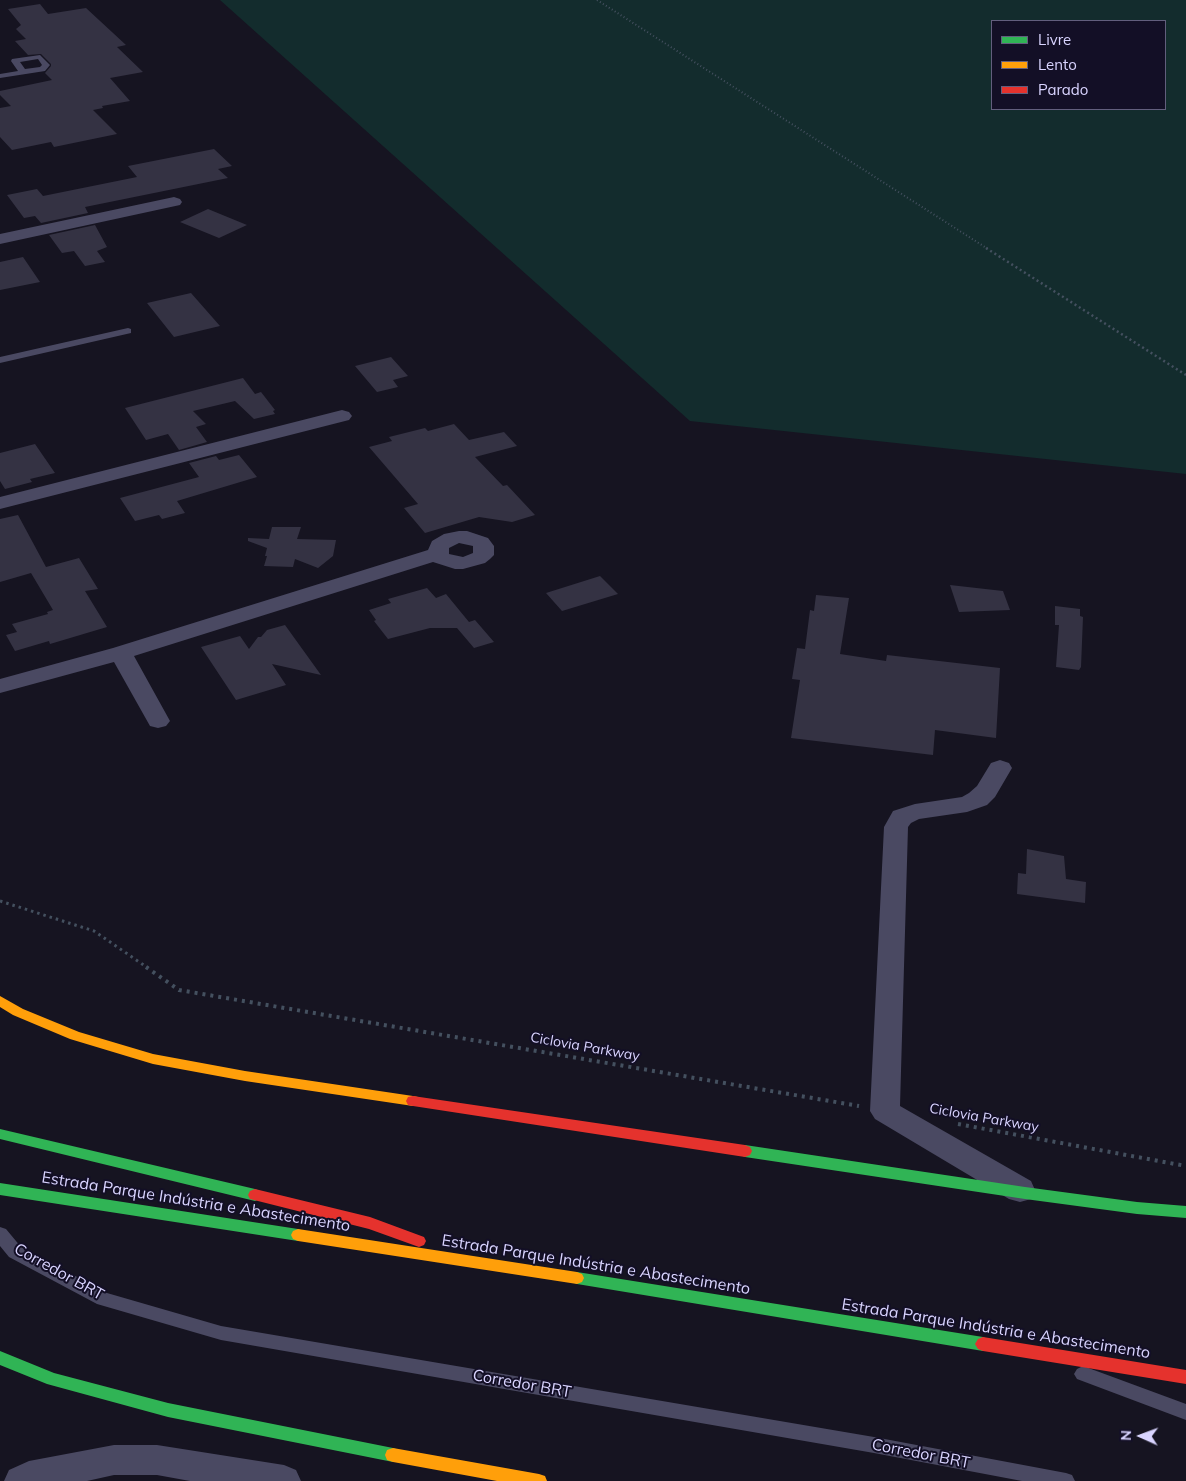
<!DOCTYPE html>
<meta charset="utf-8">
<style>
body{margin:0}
#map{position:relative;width:1186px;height:1481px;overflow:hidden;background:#161421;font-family:Mulish,sans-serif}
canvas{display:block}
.legend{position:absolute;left:991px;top:20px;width:175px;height:90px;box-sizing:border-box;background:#130f26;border:1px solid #625e7d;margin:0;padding:6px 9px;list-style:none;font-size:15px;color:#d9d4ff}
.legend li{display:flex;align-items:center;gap:10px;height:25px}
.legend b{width:25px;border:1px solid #625e7d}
.north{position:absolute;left:1116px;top:1411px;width:50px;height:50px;-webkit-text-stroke:4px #130f26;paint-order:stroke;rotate:272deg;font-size:14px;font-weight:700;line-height:20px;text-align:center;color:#d9d4ff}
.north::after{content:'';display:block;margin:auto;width:18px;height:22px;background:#d9d4ff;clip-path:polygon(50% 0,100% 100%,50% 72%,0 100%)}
</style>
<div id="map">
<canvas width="1186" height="1481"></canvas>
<ul class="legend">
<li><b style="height:6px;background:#30b455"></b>Livre</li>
<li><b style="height:6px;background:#ff9f0a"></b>Lento</li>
<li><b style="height:6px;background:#e5322d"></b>Parado</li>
</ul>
<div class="north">N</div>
</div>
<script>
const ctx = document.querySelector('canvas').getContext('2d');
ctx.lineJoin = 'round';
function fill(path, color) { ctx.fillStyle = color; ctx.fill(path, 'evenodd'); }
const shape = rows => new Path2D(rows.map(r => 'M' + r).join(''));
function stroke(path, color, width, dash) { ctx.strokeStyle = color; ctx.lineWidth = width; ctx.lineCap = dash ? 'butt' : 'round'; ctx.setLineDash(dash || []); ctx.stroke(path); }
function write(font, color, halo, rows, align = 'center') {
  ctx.font = font + ' Mulish,sans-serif'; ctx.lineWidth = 4; ctx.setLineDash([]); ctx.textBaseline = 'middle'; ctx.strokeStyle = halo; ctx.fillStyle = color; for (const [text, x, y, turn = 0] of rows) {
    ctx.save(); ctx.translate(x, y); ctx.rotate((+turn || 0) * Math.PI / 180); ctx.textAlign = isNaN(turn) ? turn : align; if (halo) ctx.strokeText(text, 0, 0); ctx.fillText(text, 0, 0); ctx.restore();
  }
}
const green = shape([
 [220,0,1186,0,1186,474,690,421],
 [992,21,1165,21,1165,109,992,109]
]);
const building = shape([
 [40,4,48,14,86,8,126,45,117,47,143,72,110,78,130,101,102,106,103,108,93,110,117,134,54,147,51,142,12,150,0,137,0,108,11,106,0,95,0,91,52,80,45,73,51,66,51,64,41,54,28,55,15,41,26,39,16,29,21,25,8,9],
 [214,149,232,166,218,169,228,178,85,207,88,213,41,223,35,216,24,218,7,195,37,189,43,196,137,177,128,166],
 [208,209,225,216,247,225,219,238,180,222],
 [95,225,107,247,97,251,105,262,85,266,74,251,62,253,49,235],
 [23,257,40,282,0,290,0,262],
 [191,293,220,326,174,337,147,303],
 [391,357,408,376,393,380,398,387,377,392,355,366],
 [243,378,255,394,261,392,275,410,273,411,275,414,254,419,235,401,193,411,206,424,196,427,207,442,179,450,168,434,146,440,125,408],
 [454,424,469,440,504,432,517,446,475,457,503,486,507,485,535,515,512,522,479,517,425,533,404,508,418,504,369,447,392,441,389,437,425,428,428,431],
 [35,444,55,473,30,479,32,482,5,489,0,481,0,453],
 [239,455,257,477,177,501,185,513,162,519,159,515,135,521,120,498,199,477,189,463,216,456,219,460],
 [18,515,46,567,79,558,98,589,85,591,107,627,50,644,49,641,15,651,6,635,17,632,12,624,48,614,47,612,53,610,31,573,0,582,0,519],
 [272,527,301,527,297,539,336,540,333,556,318,568,295,559,293,567,264,566,267,556,265,556,267,548,248,541,248,538,269,539],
 [600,576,618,594,562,611,546,593],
 [950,585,1003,591,1010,610,959,612],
 [427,588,436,598,446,594,469,622,475,620,494,642,474,648,457,628,430,628,388,639,374,621,376,620,369,610,391,603,388,599],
 [816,595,849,598,840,654,886,661,887,655,1000,668,996,738,935,730,933,755,791,738,800,680,792,679,797,648,805,649,810,610,814,611],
 [1055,606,1080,609,1080,616,1083,617,1081,667,1079,670,1056,667,1059,625,1055,625],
 [285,625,321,675,272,664,286,685,236,700,201,647,240,636,249,649,258,637,261,637,267,630],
 [1027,849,1064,856,1066,879,1086,882,1085,903,1017,894,1018,873,1026,874]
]);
const pathFar3 = shape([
 [597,0,988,249]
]);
const pathFar2 = shape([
 [986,248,1186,375]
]);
const pathFar1 = shape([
 [0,901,94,931,148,968]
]);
const path = shape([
 [146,967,179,990,859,1106],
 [958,1124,1186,1166]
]);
const lane = shape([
 [40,55,50,65,45,71,0,78,0,74,18,71,11,61,12,59,40,55],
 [38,59,42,65,40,67,25,69,20,62,38,59],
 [128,328,131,329,131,333,0,363,0,357,128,328],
 [0,1227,6,1229,21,1247,107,1293,221,1326,874,1437,1066,1473,1072,1475,1075,1481,1022,1481,874,1453,221,1340,97,1304,9,1257,0,1246,0,1227],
 [1083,1366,1186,1404,1186,1420,1077,1379,1074,1374,1077,1369,1083,1366]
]);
const street = shape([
 [174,197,180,199,182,202,180,205,0,244,0,234,174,197],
 [342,410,349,412,352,416,349,420,0,509,0,497,342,410],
 [459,531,467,531,488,538,494,546,494,555,490,559,485,563,463,569,455,569,433,562,134,656,170,721,166,726,158,728,150,726,114,662,0,693,0,679,113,648,428,550,432,541,444,534,459,531],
 [459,543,473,546,473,553,463,557,449,554,449,548,459,543],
 [1000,760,1009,763,1012,768,995,797,987,805,967,812,919,819,911,823,908,827,900,1106,1031,1181,1035,1190,1031,1199,1020,1202,1009,1199,875,1119,870,1111,884,827,893,811,915,804,962,797,969,793,977,786,991,763,1000,760],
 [114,1445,157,1445,284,1465,296,1470,301,1481,190,1481,157,1475,114,1475,87,1481,4,1481,9,1470,29,1461,114,1445]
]);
const fast = shape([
 [0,1129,255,1189,260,1191,262,1195,260,1199,255,1201,0,1139,0,1129],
 [745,1145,1025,1187,1137,1202,1186,1206,1186,1218,1137,1214,1025,1199,745,1157,740,1155,738,1151,740,1147,745,1145],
 [0,1183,298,1229,303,1231,305,1235,303,1239,298,1241,0,1195,0,1183],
 [577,1272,983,1337,988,1339,991,1344,988,1349,983,1351,577,1284,572,1282,570,1278,572,1274,577,1272],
 [0,1351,54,1373,168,1403,393,1448,399,1450,401,1455,399,1460,393,1462,168,1417,47,1384,0,1365,0,1351]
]);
const slow = shape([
 [0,996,23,1009,79,1032,153,1054,245,1071,413,1096,418,1097,420,1101,418,1105,413,1106,245,1081,153,1064,70,1039,13,1015,0,1007,0,996],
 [298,1229,577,1272,582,1274,584,1278,582,1282,577,1284,298,1241,293,1239,291,1235,293,1231,298,1229],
 [393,1448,539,1474,545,1476,547,1481,497,1481,393,1462,387,1460,385,1455,387,1450,393,1448]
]);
const jam = shape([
 [413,1096,745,1145,750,1147,752,1151,750,1155,745,1157,413,1106,408,1105,406,1101,408,1097,413,1096],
 [255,1189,370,1217,424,1237,426,1241,424,1245,419,1247,369,1229,250,1199,248,1195,250,1191,255,1189],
 [983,1337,1186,1370,1186,1384,983,1351,978,1349,975,1344,978,1339,983,1337]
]);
const streetNames = [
 ["Ciclovia Parkway",585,1047,10],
 ["Ciclovia Parkway",984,1118,10]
];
const nearStreetnames = [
 ["Estrada Parque Indústria e Abastecimento",196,1202,9],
 ["Estrada Parque Indústria e Abastecimento",596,1265,9],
 ["Corredor BRT",59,1272,29],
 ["Estrada Parque Indústria e Abastecimento",996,1329,9],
 ["Corredor BRT",522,1384,10],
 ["Corredor BRT",921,1454,11]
];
fill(green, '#132c2d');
fill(building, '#343243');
stroke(pathFar3, '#44505f', 2, [1, 2.5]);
stroke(pathFar2, '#44505f', 2.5, [2, 3]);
stroke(pathFar1, '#44505f', 3, [2.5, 4]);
stroke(path, '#44505f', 4, [3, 5]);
fill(lane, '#4a4962');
fill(street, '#4a4962');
fill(fast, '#30b455');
fill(slow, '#ff9f0a');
fill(jam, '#e5322d');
write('14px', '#d9d4ff', '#130f26', streetNames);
write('16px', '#d9d4ff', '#130f26', nearStreetnames);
</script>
